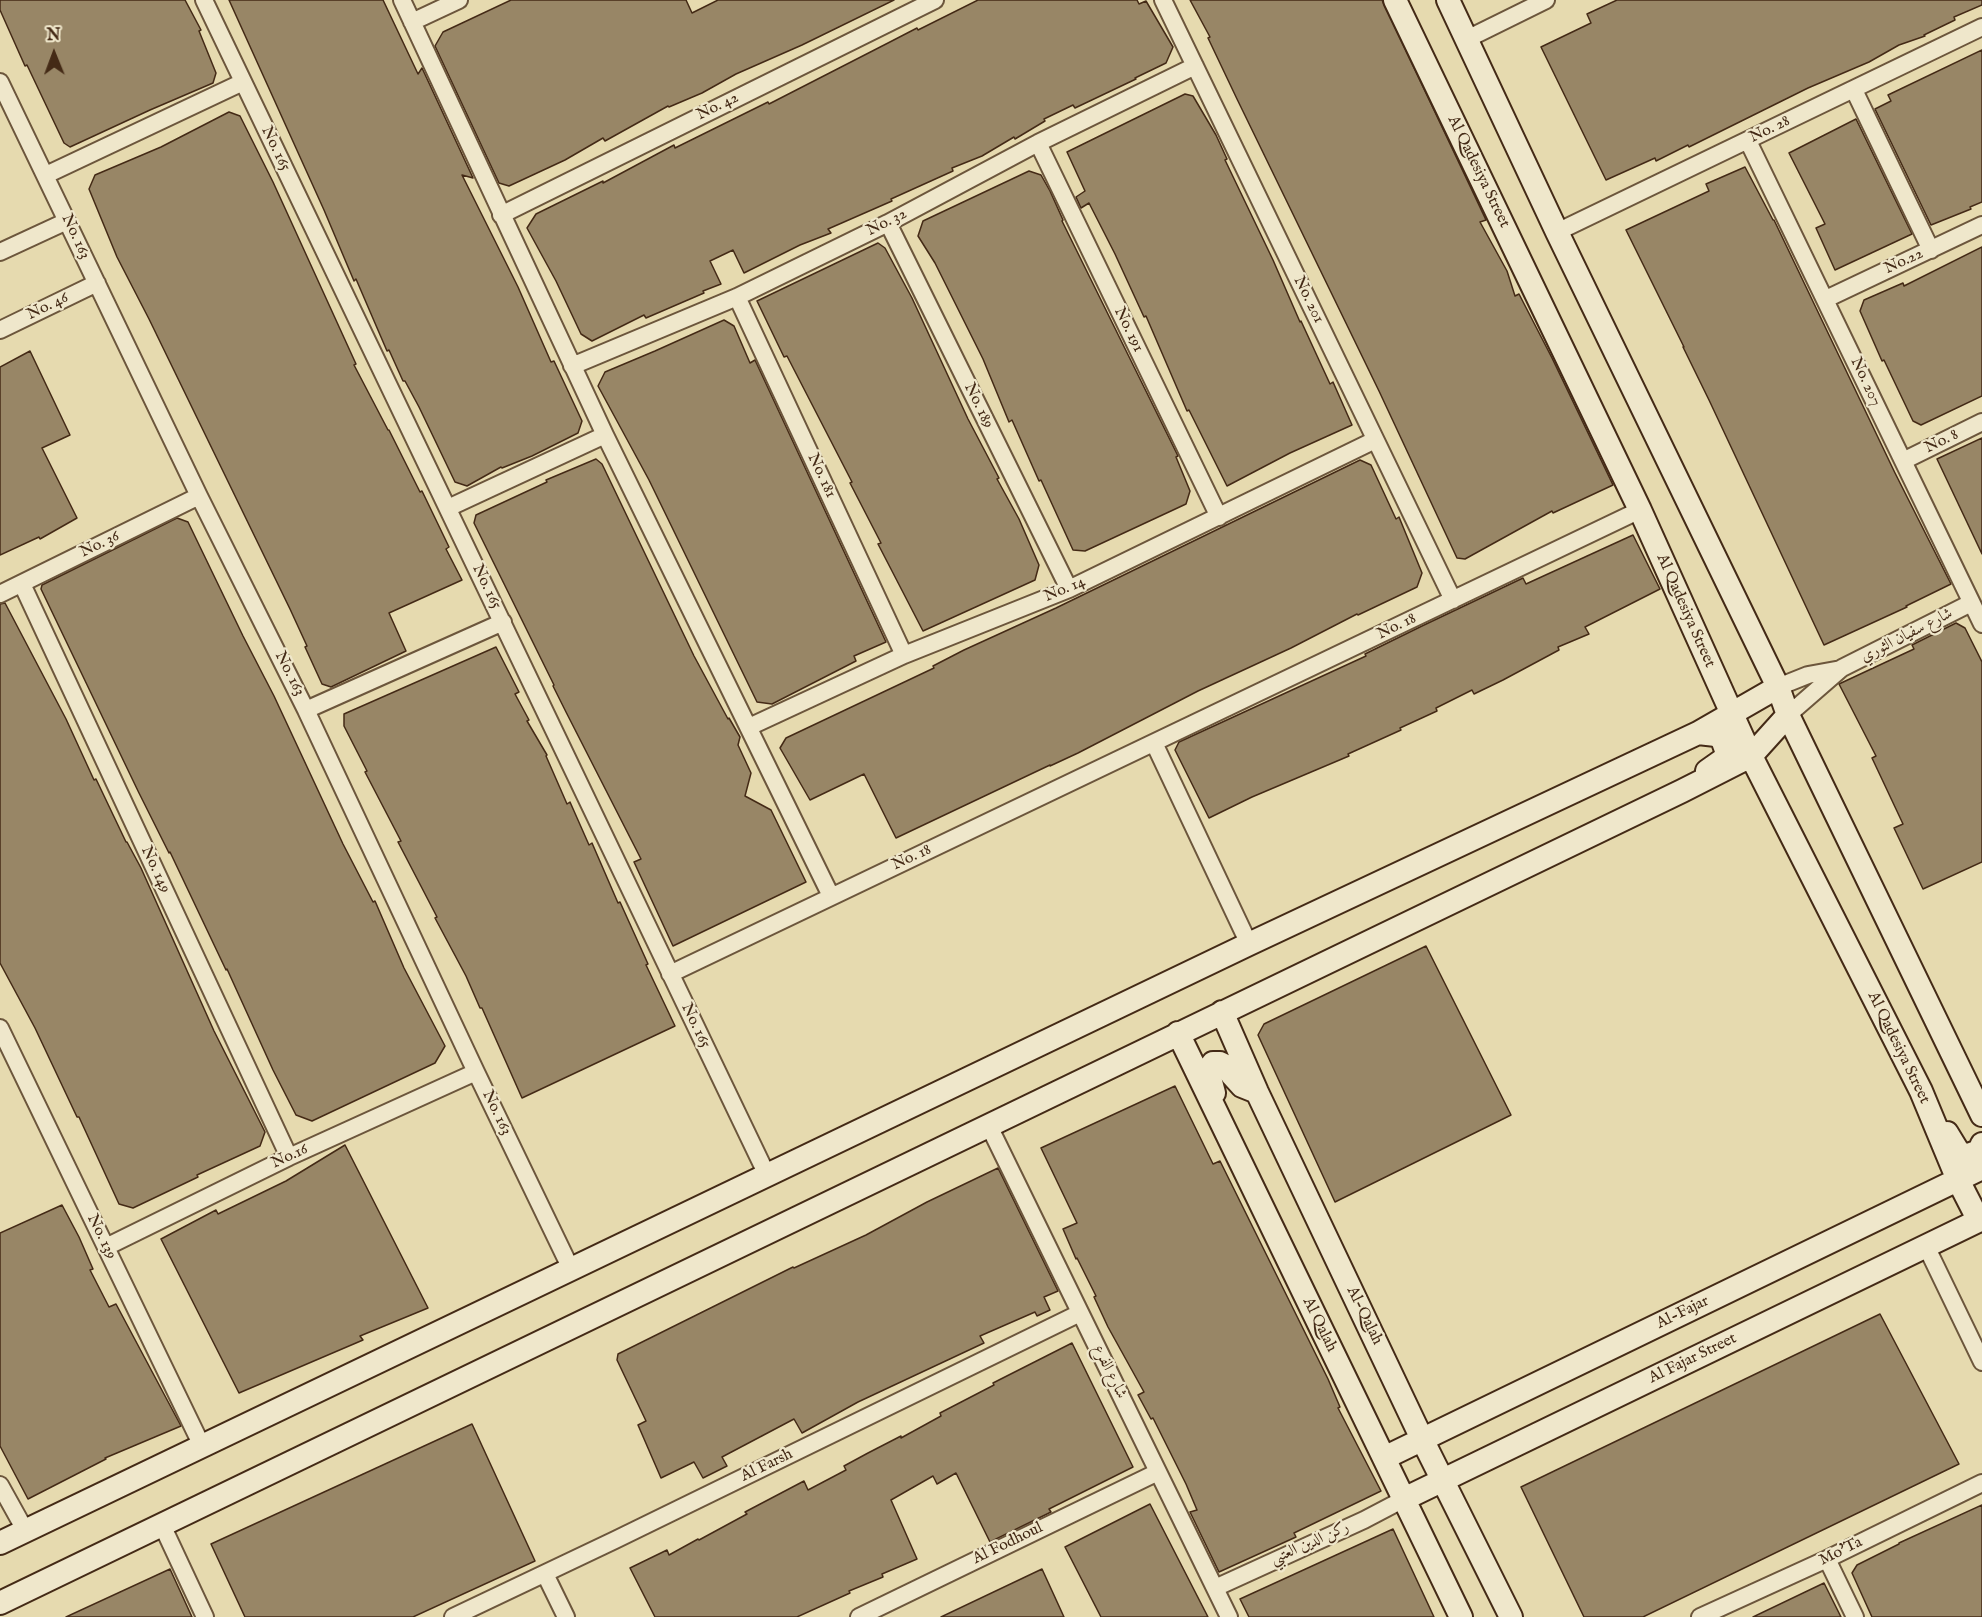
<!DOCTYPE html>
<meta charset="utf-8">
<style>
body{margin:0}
#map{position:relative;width:1982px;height:1617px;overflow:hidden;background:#e6daaf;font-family:"IM FELL English",serif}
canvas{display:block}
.north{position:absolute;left:24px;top:24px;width:60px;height:60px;-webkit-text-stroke:4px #efe7cb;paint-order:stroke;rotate:359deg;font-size:16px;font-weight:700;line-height:24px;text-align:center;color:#442a16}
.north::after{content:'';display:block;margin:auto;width:21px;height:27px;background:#442a16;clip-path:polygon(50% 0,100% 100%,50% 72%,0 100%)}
</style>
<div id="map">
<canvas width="1982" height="1617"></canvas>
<div class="north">N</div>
</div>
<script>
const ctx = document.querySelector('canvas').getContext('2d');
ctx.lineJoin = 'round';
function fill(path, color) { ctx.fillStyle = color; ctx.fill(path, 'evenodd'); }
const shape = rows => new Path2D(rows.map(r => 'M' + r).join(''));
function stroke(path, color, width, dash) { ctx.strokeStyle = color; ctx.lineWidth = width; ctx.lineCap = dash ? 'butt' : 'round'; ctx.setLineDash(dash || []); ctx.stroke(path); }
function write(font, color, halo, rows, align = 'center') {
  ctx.font = font + ' "IM FELL English",Amiri,serif'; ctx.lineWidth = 4.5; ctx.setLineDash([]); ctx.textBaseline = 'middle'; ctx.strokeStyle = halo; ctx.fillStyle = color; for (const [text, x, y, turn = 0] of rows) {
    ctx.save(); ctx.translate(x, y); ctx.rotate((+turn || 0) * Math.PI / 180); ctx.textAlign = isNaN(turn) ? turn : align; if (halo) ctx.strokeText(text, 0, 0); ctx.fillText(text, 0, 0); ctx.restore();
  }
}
const building = shape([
 [0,0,185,0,201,30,199,31,216,73,213,83,150,110,70,147,64,143,27,65,25,66,0,10,0,0],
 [229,0,383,0,418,74,422,68,473,178,462,175,518,287,551,362,554,361,582,421,578,433,532,456,502,468,501,467,467,486,455,482,419,407,405,381,403,381,389,350,387,351,356,279,354,281,324,210,229,0],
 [511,0,686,0,692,13,718,0,894,0,802,45,736,74,702,93,669,107,668,106,605,141,603,138,565,160,509,186,499,183,435,46,443,32,511,0],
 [978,0,1137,0,1139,4,1146,1,1173,47,1166,63,1135,78,1136,79,1075,108,1073,105,1044,119,1045,121,1015,139,1014,137,982,156,952,168,953,171,891,199,892,201,828,229,831,233,800,245,744,273,733,250,710,261,721,284,703,291,704,293,646,318,644,315,592,341,581,334,556,281,527,228,536,214,603,181,603,183,674,145,675,148,768,102,769,104,888,43,917,28,918,30,978,0],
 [1190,0,1382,0,1486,220,1480,222,1507,271,1515,296,1519,294,1552,358,1613,485,1553,513,1552,511,1465,559,1457,558,1379,391,1237,99,1208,38,1210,37,1190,0],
 [1617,0,1982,0,1982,5,1954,17,1955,20,1924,35,1925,36,1899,45,1869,62,1808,88,1689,147,1688,145,1656,161,1655,158,1606,180,1541,47,1591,23,1587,14,1617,0],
 [1982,50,1982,202,1970,207,1971,209,1931,225,1875,109,1891,101,1888,95,1982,50],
 [1185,94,1193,96,1216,135,1227,159,1225,160,1273,260,1300,322,1301,321,1330,384,1333,382,1352,425,1290,453,1227,486,1189,410,1187,411,1146,316,1144,317,1115,254,1089,203,1081,208,1076,197,1085,191,1067,152,1185,94],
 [229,112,240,116,273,182,356,364,354,365,388,430,389,430,420,492,422,491,449,547,446,549,462,580,389,613,406,651,331,687,322,684,305,647,307,646,290,609,149,319,117,257,89,189,95,175,161,147,229,112],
 [1856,119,1912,234,1835,270,1816,228,1825,224,1789,153,1856,119],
 [1745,167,1773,220,1774,220,1895,473,1951,584,1906,606,1907,607,1824,645,1709,400,1683,347,1684,347,1626,230,1709,191,1706,184,1745,167],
 [1029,171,1041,175,1050,191,1063,220,1062,221,1178,456,1176,457,1190,491,1186,504,1085,551,1073,550,1041,480,1039,481,1012,420,1009,422,983,359,935,263,918,236,923,221,1029,171],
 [878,243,885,248,912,298,968,419,999,478,997,479,1019,519,1039,565,1035,580,923,631,878,544,881,543,850,483,852,482,787,356,784,357,757,301,878,243],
 [1982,247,1982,396,1921,425,1913,421,1884,360,1882,361,1860,311,1864,300,1903,283,1904,286,1982,247],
 [724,320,734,326,750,363,755,360,886,642,854,656,856,661,772,704,757,702,649,480,598,386,605,372,655,351,724,320],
 [30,351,70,435,42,448,77,518,40,539,39,537,0,555,0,367,30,351],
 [1982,438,1982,554,1937,459,1982,438],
 [596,459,602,464,694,656,728,719,729,718,740,737,738,745,751,773,745,796,771,810,806,882,673,946,634,862,641,859,566,712,553,686,554,685,474,523,476,515,547,482,546,480,596,459],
 [1360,460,1371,465,1396,519,1399,517,1422,573,1417,587,1358,615,1357,614,1291,648,1198,691,1078,753,1050,766,1050,765,896,838,864,774,810,800,780,748,786,738,934,668,933,666,964,650,1056,608,1360,460],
 [177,518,188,522,243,636,274,696,343,844,373,902,375,901,404,968,445,1046,435,1063,312,1121,296,1115,273,1070,227,969,226,970,170,852,169,853,139,793,41,589,42,585,177,518],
 [1633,535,1660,589,1585,627,1589,634,1558,647,1559,650,1503,680,1474,694,1472,690,1436,708,1437,711,1400,728,1401,730,1348,754,1349,756,1252,797,1209,818,1175,750,1179,742,1366,656,1365,654,1422,626,1523,578,1526,584,1633,535],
 [5,603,66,719,94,780,96,779,126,842,127,842,141,868,214,1031,265,1132,260,1146,197,1175,198,1177,133,1208,119,1204,79,1117,77,1117,35,1028,0,963,0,604,5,603],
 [1956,623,1965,628,1982,662,1982,862,1923,889,1894,828,1903,824,1872,758,1876,756,1839,684,1914,649,1912,645,1956,623],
 [496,647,519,692,515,694,529,720,527,721,547,755,546,756,567,804,570,802,589,845,592,843,618,903,620,902,648,964,646,965,675,1026,522,1098,482,1008,480,1008,466,976,435,918,437,917,398,842,401,841,365,772,367,771,344,726,344,714,496,647],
 [1426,946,1511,1115,1335,1202,1258,1035,1264,1024,1426,946],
 [1175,1086,1213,1164,1220,1161,1328,1379,1340,1407,1338,1408,1381,1491,1294,1533,1296,1537,1219,1572,1190,1512,1197,1510,1186,1484,1153,1418,1151,1419,1138,1395,1144,1392,1108,1327,1094,1297,1096,1296,1077,1258,1076,1259,1063,1229,1077,1223,1041,1148,1175,1086],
 [345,1145,428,1308,360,1336,363,1340,239,1393,161,1239,216,1210,218,1214,286,1181,345,1145],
 [998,1168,1058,1291,1044,1297,1050,1310,1037,1316,1035,1312,980,1336,984,1343,858,1402,802,1433,794,1419,722,1457,727,1466,703,1478,694,1462,661,1478,638,1425,646,1421,617,1360,618,1354,793,1267,794,1268,866,1235,927,1202,998,1168],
 [62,1205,79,1237,93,1269,90,1270,109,1307,116,1304,181,1426,105,1458,106,1459,28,1499,0,1446,0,1233,62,1205],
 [1880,1314,1959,1464,1643,1617,1584,1617,1521,1487,1880,1314],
 [1072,1343,1133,1467,1049,1509,1051,1512,990,1542,956,1473,937,1484,933,1476,891,1500,917,1559,882,1574,883,1577,849,1591,850,1593,797,1617,655,1617,630,1568,667,1550,669,1555,698,1539,699,1540,747,1514,745,1512,804,1481,808,1490,846,1470,844,1466,868,1453,901,1436,901,1438,941,1416,940,1413,994,1385,993,1383,1072,1343],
 [472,1424,535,1561,413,1617,245,1617,211,1544,472,1424],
 [1150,1504,1208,1617,1101,1617,1065,1547,1150,1504],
 [1982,1505,1982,1617,1872,1617,1852,1573,1857,1565,1899,1544,1899,1543,1982,1505],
 [1393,1529,1434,1617,1249,1617,1240,1599,1393,1529],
 [170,1569,192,1617,66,1617,170,1569],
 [1042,1569,1064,1617,941,1617,1042,1569],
 [1824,1583,1841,1617,1753,1617,1824,1583]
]);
const street = shape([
 [204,0,767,1175],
 [402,0,605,435,831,896],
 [1163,0,1453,600],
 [412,22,459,0],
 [1467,39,1546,0],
 [0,82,199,496,306,710,476,1072,571,1269],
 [1854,90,1931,250],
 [1748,141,1982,624],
 [1038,143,1219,517],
 [46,175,243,82],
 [501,215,935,0],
 [888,223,1069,589],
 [1557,232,1982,27],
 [0,252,67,221],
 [737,297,904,655],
 [1826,299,1982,225],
 [0,330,97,283],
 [572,366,737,297,888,223,1038,143,1195,66],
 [1903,461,1982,422],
 [448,508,605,435],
 [22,584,289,1157],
 [0,594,199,496],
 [1778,687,1808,675,1841,669],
 [306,710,503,622],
 [1788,715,1842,668,1971,603],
 [749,727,904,655,1069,589,1375,440],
 [1154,743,1249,944],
 [670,974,1640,510],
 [0,1028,202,1446],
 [989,1126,1229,1617],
 [1926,1246,1982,1362],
 [106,1247,289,1157,476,1072],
 [0,1485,25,1530],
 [162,1525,205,1617],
 [1827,1559,1855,1617],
 [545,1574,566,1617],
 [1215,1588,1364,1520,1404,1499],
 [453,1617,615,1540,1080,1313],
 [859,1617,1158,1472],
 [1700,1617,1827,1559,1982,1483]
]);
const secondary = shape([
 [1395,0,1640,510,1751,756,1921,1091,1958,1180,1979,1221],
 [1448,0,1557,232,1778,687,1788,715,1982,1115],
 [1698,733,1716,735,1722,739,1727,753,1724,759,1707,771],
 [1222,1012,1257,1092,1422,1439,1511,1617],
 [1178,1033,1461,1617],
 [1214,1093,1208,1070,1213,1063,1220,1063,1228,1067,1232,1075,1242,1086,1257,1092],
 [1947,1133,1958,1151,1965,1156,1979,1151,1982,1144],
 [1384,1458,1982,1168],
 [1404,1499,1982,1219],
 [0,1543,1249,944,1698,733,1778,687],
 [0,1603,1682,791,1751,756,1788,715]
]);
const streetNames = [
 ["No. 42",718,107,-26],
 ["No. 28",1770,130,-26],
 ["No. 165",275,149,64],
 ["Al Qadesiya Street",1478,172,64],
 ["No. 32",887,223,-27],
 ["No. 163",75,237,65],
 ["No.22",1904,262,-25],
 ["No. 201",1308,300,64],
 ["No. 46",48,307,-26],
 ["No. 191",1128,330,64],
 ["No. 207",1865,382,65],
 ["No. 189",978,406,64],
 ["No. 8",1942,442,-26],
 ["No. 181",821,476,65],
 ["No. 36",100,545,-26],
 ["No. 165",486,587,64],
 ["No. 14",1065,590,-23],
 ["Al Qadesiya Street",1685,611,66],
 ["No. 18",1397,627,-26],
 ["شارع سفيان الثوري",1907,636,-27],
 ["No. 163",289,674,63],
 ["No. 18",912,858,-25],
 ["No. 149",155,870,65],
 ["No. 165",695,1026,64],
 ["Al Qadesiya Street",1898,1048,64],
 ["No. 163",496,1113,64],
 ["No.16",290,1157,-25],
 ["No. 139",101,1237,64],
 ["Al-Fajar",1683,1313,-26],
 ["Al-Qalah",1364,1316,64],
 ["Al Qalah",1319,1325,64],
 ["Al Fajar Street",1693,1359,-26],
 ["شارع الفرع",1109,1372,64],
 ["Al Farsh",767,1466,-26],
 ["Al Fodhoul",1008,1544,-26],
 ["ركن الدين العتبي",1310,1544,-24],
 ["Mo'Ta",1841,1552,-26]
];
fill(building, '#988666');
stroke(building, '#442a16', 1.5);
stroke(street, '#6c563c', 20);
stroke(secondary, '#442a16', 26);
stroke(street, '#efe7cb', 16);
stroke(secondary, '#efe7cb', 22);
write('16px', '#442a16', '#efe7cb', streetNames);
</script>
